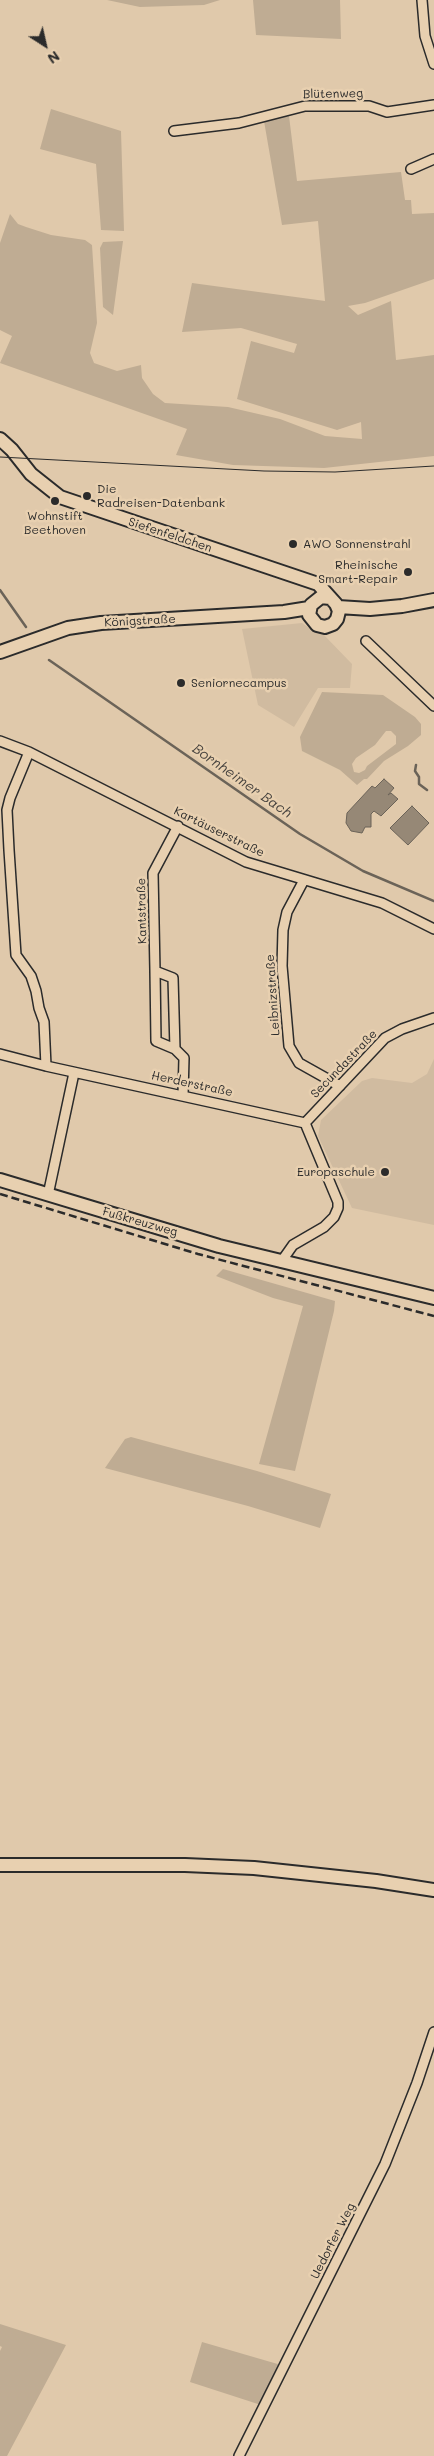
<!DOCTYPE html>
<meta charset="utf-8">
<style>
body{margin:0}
#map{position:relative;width:434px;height:2456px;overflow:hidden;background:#e0c9ab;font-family:Mali,sans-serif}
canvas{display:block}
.north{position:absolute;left:20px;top:20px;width:50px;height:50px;-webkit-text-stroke:4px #e8d0b0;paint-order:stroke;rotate:145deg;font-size:14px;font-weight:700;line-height:20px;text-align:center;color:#2b2b2b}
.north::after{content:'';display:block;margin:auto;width:18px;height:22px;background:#2b2b2b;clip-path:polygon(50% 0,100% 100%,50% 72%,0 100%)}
</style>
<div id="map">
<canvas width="434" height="2456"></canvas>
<div class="north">N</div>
</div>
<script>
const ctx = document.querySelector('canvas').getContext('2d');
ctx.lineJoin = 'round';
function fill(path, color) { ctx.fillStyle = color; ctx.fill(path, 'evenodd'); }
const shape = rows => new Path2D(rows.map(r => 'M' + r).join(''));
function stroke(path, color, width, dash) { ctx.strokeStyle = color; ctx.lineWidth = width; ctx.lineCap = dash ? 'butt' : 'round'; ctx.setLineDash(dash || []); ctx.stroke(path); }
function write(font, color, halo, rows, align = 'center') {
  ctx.font = font + ' Mali,sans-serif'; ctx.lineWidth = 5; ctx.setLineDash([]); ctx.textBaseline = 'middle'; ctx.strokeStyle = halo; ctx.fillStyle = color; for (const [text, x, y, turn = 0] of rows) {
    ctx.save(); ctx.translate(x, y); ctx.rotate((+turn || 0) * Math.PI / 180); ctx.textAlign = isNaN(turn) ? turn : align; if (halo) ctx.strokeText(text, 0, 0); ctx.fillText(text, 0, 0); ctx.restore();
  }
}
const built = shape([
 [302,623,316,633,323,634,352,664,350,688,318,688,294,727,258,705,242,629],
 [434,1059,434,1225,352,1208,318,1136,321,1120,362,1081,372,1078,412,1083,427,1074]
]);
const green = shape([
 [107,0,220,0,204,5,140,7],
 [253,0,340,0,341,39,256,35],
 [51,109,121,131,124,231,101,230,96,164,40,149],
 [289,116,297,181,401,172,405,200,411,200,412,214,434,213,434,279,365,303,348,306,358,315,391,301,396,360,434,355,434,456,324,468,233,465,176,455,187,429,0,363,12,336,0,330,0,243,10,214,18,224,26,227,51,235,85,240,92,245,97,323,90,353,94,363,117,371,141,365,142,378,153,394,165,403,228,407,280,419,325,436,362,439,361,422,337,430,237,399,251,341,294,353,297,344,241,328,182,332,192,283,325,301,318,221,282,225,264,121],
 [123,241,113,315,103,307,100,248,103,242],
 [322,692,383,695,415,717,421,724,421,735,408,746,384,761,367,779,364,779,357,785,340,770,302,751,300,737],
 [386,731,391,731,396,736,396,744,367,766,365,770,359,773,354,772,352,764,356,758,375,745],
 [223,1269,335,1301,334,1311,295,1471,259,1464,303,1306,273,1298,216,1276],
 [131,1437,257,1471,331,1494,320,1528,248,1506,105,1468,125,1439],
 [0,2324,66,2345,7,2456,0,2456,0,2351,2,2347,0,2346],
 [202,2342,281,2365,261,2405,190,2382]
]);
const water = shape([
 [384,779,394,788,388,795,391,793,398,799,381,816,374,811,371,814,371,827,365,827,362,833,351,831,346,823,347,813,372,786,375,788,384,779],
 [412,806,429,823,408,845,390,828,412,806]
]);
const stream = shape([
 [0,590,26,627],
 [49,660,300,834,363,871,434,901],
 [416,765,415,771,419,777,419,784,427,790]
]);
const street = shape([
 [422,0,425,36,434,64],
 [174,131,239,123,305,106,369,106,387,112,434,105],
 [411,169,434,159],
 [366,641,434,706],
 [0,741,29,752,246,862,382,903,434,929],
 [29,752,10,798,7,810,9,850,16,955,31,976,36,991,39,1008,44,1022,46,1066],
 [178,826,153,873,155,971,173,978,175,1049,184,1058,183,1095],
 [304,880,287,912,283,930,282,966,289,1046,299,1063,340,1086],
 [155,971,156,1041,175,1049],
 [0,1054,46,1066,305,1123],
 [305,1123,385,1038,402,1029,434,1018],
 [48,1195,74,1073],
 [281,1262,293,1245,324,1227,334,1217,338,1208,338,1202,305,1123],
 [239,2456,385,2164,417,2083,434,2032]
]);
const secondary = shape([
 [0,439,12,450,31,474,60,497,318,584,336,604,339,611,337,619,333,624,325,627,317,625,309,615,311,605,321,597,330,598],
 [338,607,370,609,402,606,434,600],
 [0,652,68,628,101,623,284,612,309,608],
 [0,1180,219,1246,434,1298],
 [0,1865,185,1865,254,1868,376,1881,434,1890]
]);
const tram = shape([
 [0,457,264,471,335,472,434,466]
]);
const rail = shape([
 [0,1194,198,1254,434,1316]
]);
const markers = [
 [87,496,5,"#2b2b2b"],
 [55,501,5,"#2b2b2b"],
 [293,544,5,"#2b2b2b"],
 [408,572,5,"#2b2b2b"],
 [181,683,5,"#2b2b2b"],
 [385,1172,5,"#2b2b2b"]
];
const streetNames = [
 ["Blütenweg",333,94,-1],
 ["Siefenfeldchen",170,535,18],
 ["Königstraße",140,621,-3],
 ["Kartäuserstraße",219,832,26],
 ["Kantstraße",142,911,-91],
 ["Leibnizstraße",273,995,-94],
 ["Secundastraße",344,1064,-46],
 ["Herderstraße",192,1084,12],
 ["Fußkreuzweg",140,1222,16],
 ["Uedorfer Weg",333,2241,-63]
];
const poiNames = [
 ["Die",97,489],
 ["Radreisen-Datenbank",97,503],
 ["Wohnstift",55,516,"center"],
 ["Beethoven",55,530,"center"],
 ["AWO Sonnenstrahl",303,544],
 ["Rheinische",398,565,"right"],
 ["Smart-Repair",398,579,"right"],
 ["Seniornecampus",191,683],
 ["Europaschule",375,1172,"right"]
];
const waterNames = [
 ["Bornheimer Bach",242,781,35]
];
fill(built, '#d0bba0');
fill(green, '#bfac93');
fill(water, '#968876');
stroke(water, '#6b6358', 1);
stroke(stream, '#6b6358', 2.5);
stroke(street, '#2b2b2b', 12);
stroke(secondary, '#2b2b2b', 16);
stroke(street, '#e8d0b0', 9);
stroke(secondary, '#e8d0b0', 12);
stroke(tram, '#2b2b2b', 1);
stroke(rail, '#2b2b2b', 2.5, [8, 4]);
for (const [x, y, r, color] of markers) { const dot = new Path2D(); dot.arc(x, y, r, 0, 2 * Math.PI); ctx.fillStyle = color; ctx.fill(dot); stroke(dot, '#e8d0b0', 2); }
write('12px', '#2b2b2b', '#e8d0b0', streetNames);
write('12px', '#2b2b2b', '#e8d0b0', poiNames, 'left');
write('italic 14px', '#46423e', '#e8d0b0', waterNames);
</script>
